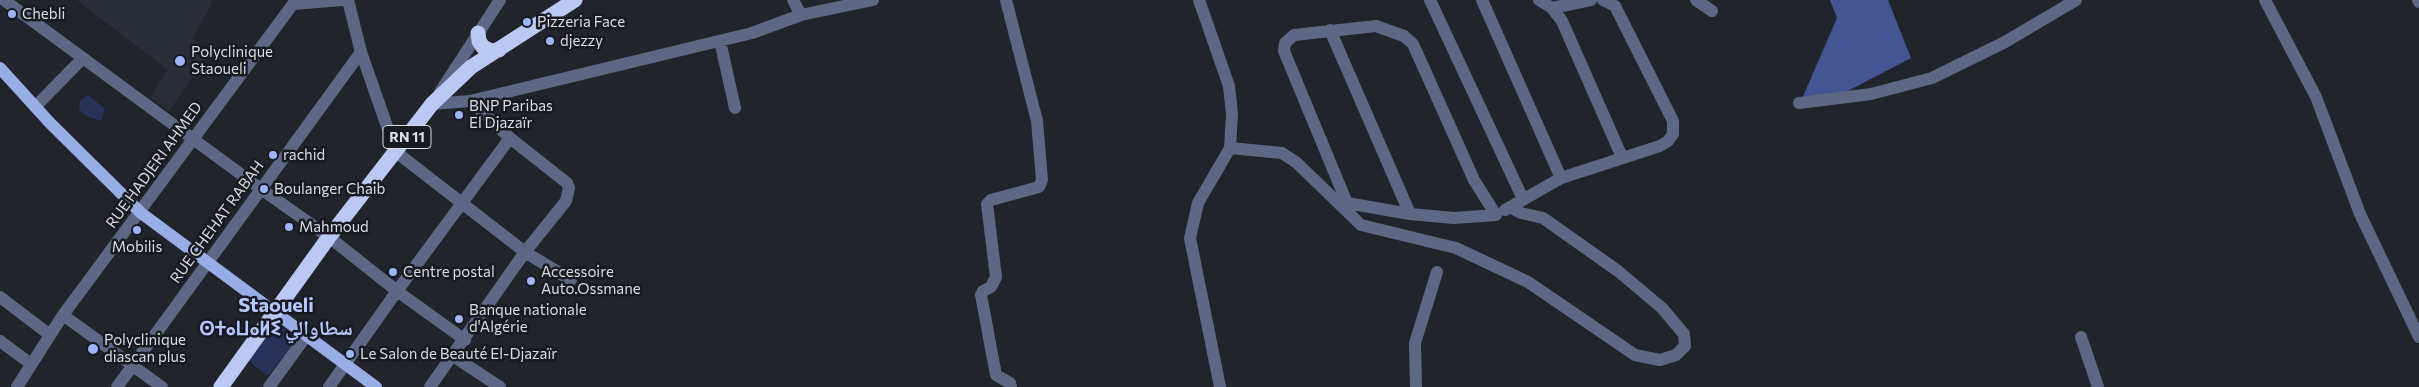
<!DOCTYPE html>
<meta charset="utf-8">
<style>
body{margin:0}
canvas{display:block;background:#21242b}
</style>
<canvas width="2419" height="387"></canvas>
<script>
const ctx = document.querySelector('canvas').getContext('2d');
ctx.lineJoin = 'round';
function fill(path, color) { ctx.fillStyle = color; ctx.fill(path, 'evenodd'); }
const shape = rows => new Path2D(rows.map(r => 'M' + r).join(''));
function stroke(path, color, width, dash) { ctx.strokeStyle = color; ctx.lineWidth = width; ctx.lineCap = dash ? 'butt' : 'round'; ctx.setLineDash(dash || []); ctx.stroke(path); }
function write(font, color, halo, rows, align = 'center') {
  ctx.font = font + ' Commissioner,"Noto Naskh Arabic","Noto Sans Tifinagh",sans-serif'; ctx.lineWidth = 5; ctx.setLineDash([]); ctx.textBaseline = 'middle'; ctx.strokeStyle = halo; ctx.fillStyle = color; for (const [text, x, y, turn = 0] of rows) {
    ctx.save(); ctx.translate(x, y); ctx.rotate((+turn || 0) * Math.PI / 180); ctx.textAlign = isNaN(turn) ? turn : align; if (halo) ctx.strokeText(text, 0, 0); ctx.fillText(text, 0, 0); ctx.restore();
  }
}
const built = shape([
 [79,0,210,0,213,2,192,38,210,52,169,111,150,97,168,70,78,1]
]);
const green = shape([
 [88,95,105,109,101,121,86,116,79,109,80,101],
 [278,323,297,339,268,376,248,360]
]);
const forest = shape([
 [1830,0,1888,0,1911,58,1842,94,1801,101,1837,18]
]);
const minor = shape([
 [4,0,261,189,329,237,397,291,465,340],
 [348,0,361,52,396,152,525,252,571,280],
 [1006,0,1037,121,1042,180,1039,187,991,200,987,204,996,277,991,287,983,291,981,295,996,375,1010,383,1011,387],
 [1199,0,1229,86,1232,114,1230,148,1198,203,1190,238,1220,387],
 [1430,0,1523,199],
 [1482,0,1561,178],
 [1539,0,1552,8,1562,21,1622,157],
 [1696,0,1712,11],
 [2265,0,2316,97,2360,214,2419,337],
 [2418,0,2419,2],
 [1552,8,1591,0],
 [801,15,873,0],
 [1330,30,1410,214],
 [720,41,735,108],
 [440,92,500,0],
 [1799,103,1871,94,1932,78,2005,42,2076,0],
 [432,104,470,101,752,33,801,15,793,0],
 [35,107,83,58],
 [1230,148,1282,153,1297,163,1361,225,1456,248,1528,282,1635,355,1660,360,1676,355,1685,346,1684,334,1662,308,1618,271,1543,218,1521,213,1510,207],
 [1335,200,1347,203,1410,214,1454,218,1496,215,1474,180,1413,44,1404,36,1376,26,1294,35,1285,43,1284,51,1347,203],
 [1505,210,1561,178,1660,146,1668,141,1673,134,1673,121,1615,6,1603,0],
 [0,297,50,335],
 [63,315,162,387],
 [2081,337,2098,387],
 [0,341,31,364],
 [453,356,500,387],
 [17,387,63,315,293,4,342,0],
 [117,387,361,52],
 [269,387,307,335],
 [329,387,397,291,510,138],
 [430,387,525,252,566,201,569,188,567,183,510,138,470,101],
 [1416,387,1415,343,1437,272]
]);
const major = shape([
 [0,68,50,123,141,213,376,387]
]);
const highway = shape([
 [478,33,479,41,483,47,491,51,499,50],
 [221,387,329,237,432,104,471,67,575,0]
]);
const markers = [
 [12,14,5,"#9cb4fd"],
 [527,22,5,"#9cb4fd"],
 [550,41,5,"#9cb4fd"],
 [180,61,6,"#9cb4fd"],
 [459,115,5,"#9cb4fd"],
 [273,155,5,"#9cb4fd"],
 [264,189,5,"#9cb4fd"],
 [289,227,5,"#9cb4fd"],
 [137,230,5,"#9cb4fd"],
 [393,272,5,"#9cb4fd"],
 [531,281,5,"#9cb4fd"],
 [459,319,5,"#9cb4fd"],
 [93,349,6,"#9cb4fd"],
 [350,354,5,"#9cb4fd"]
];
const shields = [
 [407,137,48]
];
const shieldNames = [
 ["RN 11",407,137]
];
const poiNames = [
 ["Chebli",22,14],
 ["Pizzeria Face",537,22],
 ["djezzy",560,41],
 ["Polyclinique",191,52],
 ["Staoueli",191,69],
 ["BNP Paribas",469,106],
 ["El Djazaïr",469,123],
 ["rachid",283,155],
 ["Boulanger Chaib",274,189],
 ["Mahmoud",299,227],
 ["Mobilis",137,247,"center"],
 ["Centre postal",403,272],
 ["Accessoire",541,272],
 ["Auto.Ossmane",541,289],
 ["Banque nationale",469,310],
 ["d'Algérie",469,327],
 ["Polyclinique",104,340],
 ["diascan plus",104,357],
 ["Le Salon de Beauté El-Djazaïr",360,354]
];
const streetNames = [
 ["RUE HADJERI AHMED",154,165,-54],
 ["RUE CHEHAT RABAH",217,222,-54]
];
const districtNames = [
 ["Staoueli",276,305],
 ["ⵙⵜⴰⵡⴰⵍⵉ سطاوالي",276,328]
];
fill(built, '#292e39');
fill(green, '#273258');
fill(forest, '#435592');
stroke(minor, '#5e6884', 12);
stroke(major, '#98ace6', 12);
stroke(highway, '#b9c9f3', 15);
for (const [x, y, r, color] of markers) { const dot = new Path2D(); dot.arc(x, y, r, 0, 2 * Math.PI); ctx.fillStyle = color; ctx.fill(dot); stroke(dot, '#181a21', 2); }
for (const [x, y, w] of shields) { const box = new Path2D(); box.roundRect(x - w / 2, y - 11.5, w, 23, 4); ctx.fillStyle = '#181a21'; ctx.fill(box); stroke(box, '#dbdde2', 1); }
write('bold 14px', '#dbdde2', null, shieldNames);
write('15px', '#dbdde2', '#181a21', poiNames, 'left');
write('15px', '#dbdde2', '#181a21', streetNames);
write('bold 20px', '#b4c7fe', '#181a21', districtNames);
</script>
